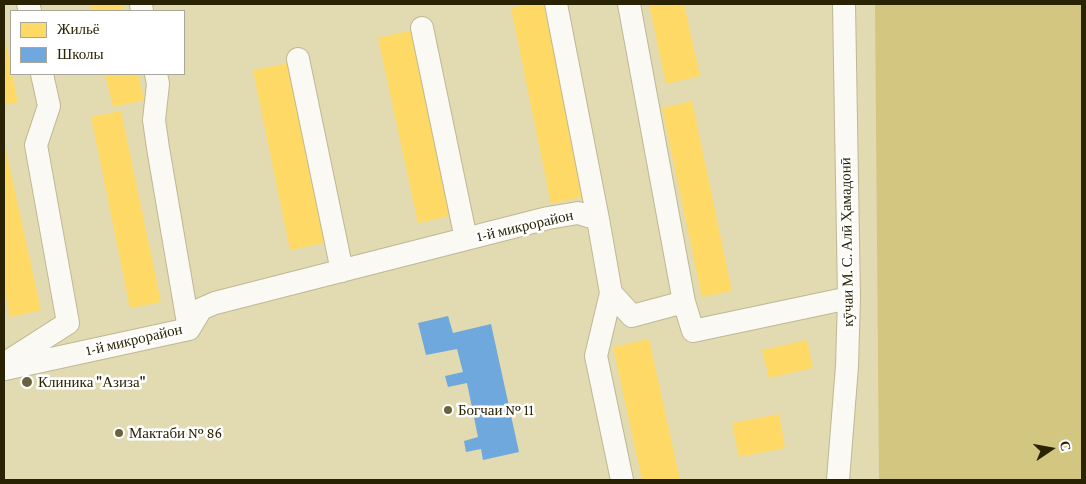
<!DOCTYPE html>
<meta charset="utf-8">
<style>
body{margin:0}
#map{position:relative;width:1086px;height:484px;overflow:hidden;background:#e2dab0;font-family:"Crimson Pro",serif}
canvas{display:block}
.frame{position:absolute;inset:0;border:5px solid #292303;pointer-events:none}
.legend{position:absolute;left:10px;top:10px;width:175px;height:65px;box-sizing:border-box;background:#fff;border:1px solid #a9a79a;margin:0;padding:6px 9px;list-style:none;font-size:15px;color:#292303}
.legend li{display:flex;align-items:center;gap:10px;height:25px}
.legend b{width:25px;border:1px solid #a9a79a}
.north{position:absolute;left:1026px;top:424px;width:50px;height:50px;-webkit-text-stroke:4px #fff;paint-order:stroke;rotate:78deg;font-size:14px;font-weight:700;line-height:20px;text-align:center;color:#292303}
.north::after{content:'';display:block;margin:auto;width:18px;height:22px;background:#292303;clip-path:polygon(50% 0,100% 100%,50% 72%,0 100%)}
</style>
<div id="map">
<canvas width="1086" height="484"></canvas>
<div class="frame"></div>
<ul class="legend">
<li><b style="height:14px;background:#ffd966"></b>Жильё</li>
<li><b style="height:14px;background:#6fa8dc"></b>Школы</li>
</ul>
<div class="north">С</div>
</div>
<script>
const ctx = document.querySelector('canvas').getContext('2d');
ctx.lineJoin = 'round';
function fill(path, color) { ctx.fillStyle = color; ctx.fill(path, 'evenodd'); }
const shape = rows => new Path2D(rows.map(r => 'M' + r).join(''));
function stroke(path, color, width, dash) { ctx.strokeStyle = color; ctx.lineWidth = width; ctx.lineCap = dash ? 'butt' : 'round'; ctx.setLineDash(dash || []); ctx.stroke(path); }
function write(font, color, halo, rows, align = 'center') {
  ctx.font = font + ' "Crimson Pro",serif'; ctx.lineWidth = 5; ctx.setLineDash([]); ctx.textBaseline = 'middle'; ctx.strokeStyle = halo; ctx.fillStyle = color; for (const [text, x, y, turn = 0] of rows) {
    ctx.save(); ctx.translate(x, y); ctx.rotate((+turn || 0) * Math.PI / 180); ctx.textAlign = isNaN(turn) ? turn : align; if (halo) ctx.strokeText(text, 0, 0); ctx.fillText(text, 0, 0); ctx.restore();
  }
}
const green = shape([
 [875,4,1082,4,1082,480,879,480]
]);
const homes = shape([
 [90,4,123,4,124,11,91,11],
 [531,4,547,4,586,196,551,204,511,8],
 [649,4,684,4,700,76,666,84],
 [413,30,453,215,418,223,378,38],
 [4,34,18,102,4,105],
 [289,63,327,242,290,250,253,70],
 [105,74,138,74,144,100,113,107],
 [692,101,732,291,702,297,662,108],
 [121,111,161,302,130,308,91,117],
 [5,146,41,310,10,317,4,286],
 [649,339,680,480,642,480,613,347],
 [807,340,813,368,769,378,762,350],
 [779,414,785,448,739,457,732,423]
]);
const schools = shape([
 [448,316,453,333,491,324,519,452,483,460,481,449,466,452,464,441,478,437,467,383,448,387,445,376,463,372,457,349,426,355,418,323]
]);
const minor = shape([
 [28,4,30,11],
 [141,4,142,11],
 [556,4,598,219],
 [629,4,684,302],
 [422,28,466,239],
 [298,59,342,271],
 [156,74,158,84,154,120,158,148,189,329],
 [611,293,596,356,622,480],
 [189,329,201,309,215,303,548,218,578,213,598,219,611,293,632,316,684,302,693,331,849,298],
 [4,364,68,323,36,145,49,106,42,74],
 [5,369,189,329],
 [838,480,847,366,849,298,844,4]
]);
const markers = [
 [27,382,6,"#6a6340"],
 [448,410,5,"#6a6340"],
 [119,433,5,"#6a6340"]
];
const streetNames = [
 ["1-й микрорайон",525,226,-13],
 ["кӯчаи М. С. Алӣ Ҳамадонӣ",847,242,-91],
 ["1-й микрорайон",134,340,-13]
];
const poiNames = [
 ["Клиника \"Азиза\"",38,382],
 ["Богчаи № 11",458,410],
 ["Мактаби № 86",129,433]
];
fill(green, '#d3c680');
fill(homes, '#ffd966');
fill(schools, '#6fa8dc');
stroke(minor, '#bdb896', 24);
stroke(minor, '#fbf9f3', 22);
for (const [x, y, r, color] of markers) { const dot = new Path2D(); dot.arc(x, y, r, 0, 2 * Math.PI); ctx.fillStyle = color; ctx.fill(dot); stroke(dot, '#fff', 2); }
write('15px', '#292303', '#fff', streetNames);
write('15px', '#292303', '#fff', poiNames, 'left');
</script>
